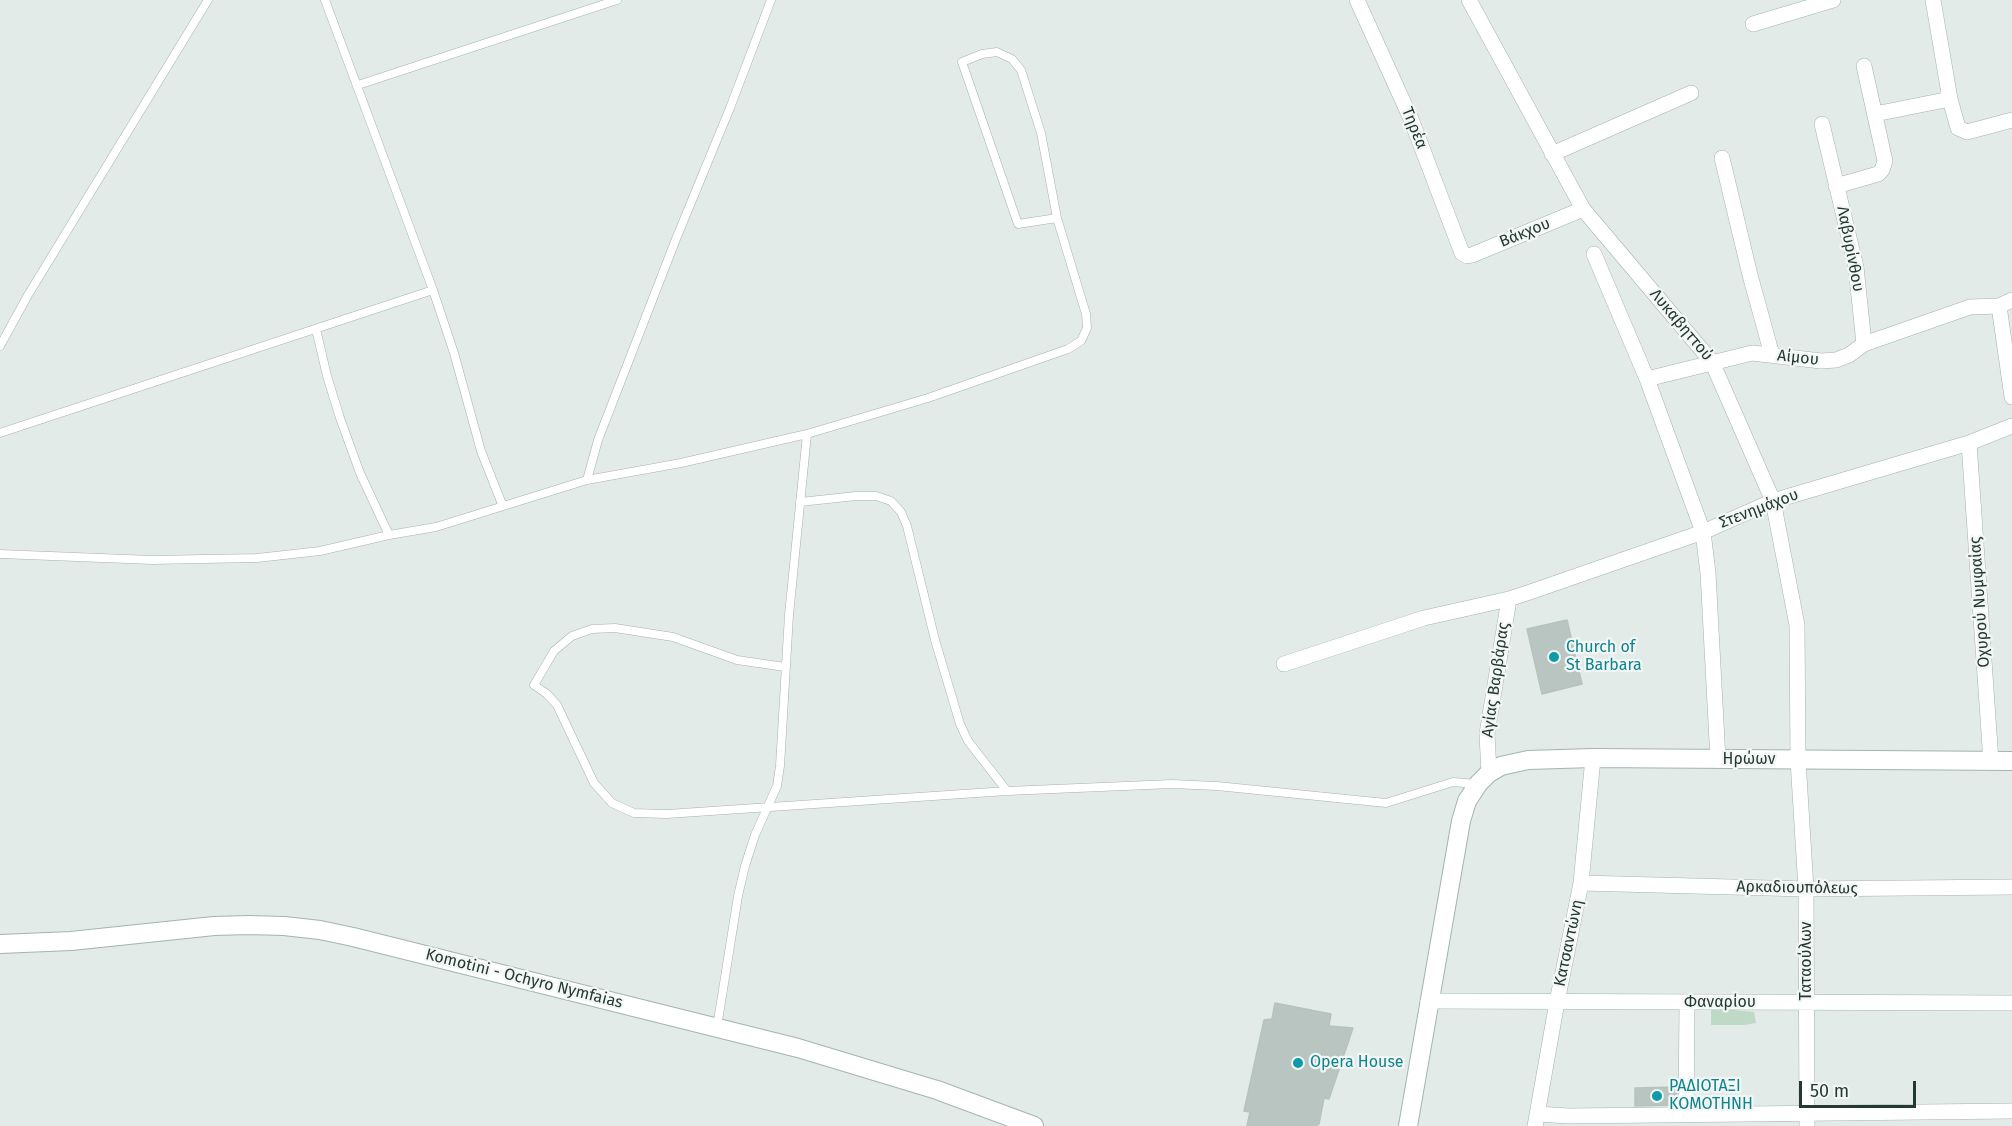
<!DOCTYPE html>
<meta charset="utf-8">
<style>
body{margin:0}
#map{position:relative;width:2012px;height:1126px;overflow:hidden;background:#e2ebe7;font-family:"Fira Sans",sans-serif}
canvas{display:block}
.scale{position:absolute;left:1799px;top:1081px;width:117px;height:27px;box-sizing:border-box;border:3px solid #243933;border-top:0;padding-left:8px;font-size:18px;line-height:21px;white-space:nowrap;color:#243933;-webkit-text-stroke:4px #f2f7f5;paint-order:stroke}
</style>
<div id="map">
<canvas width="2012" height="1126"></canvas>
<div class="scale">50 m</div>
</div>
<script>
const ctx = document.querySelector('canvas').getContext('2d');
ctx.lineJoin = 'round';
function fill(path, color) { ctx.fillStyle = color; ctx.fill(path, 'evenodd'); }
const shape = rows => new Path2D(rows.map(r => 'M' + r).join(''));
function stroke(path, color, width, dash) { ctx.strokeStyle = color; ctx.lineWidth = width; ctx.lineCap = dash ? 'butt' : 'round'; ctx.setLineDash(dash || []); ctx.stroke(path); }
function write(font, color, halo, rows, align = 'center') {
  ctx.font = font + ' "Fira Sans",sans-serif'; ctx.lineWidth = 4.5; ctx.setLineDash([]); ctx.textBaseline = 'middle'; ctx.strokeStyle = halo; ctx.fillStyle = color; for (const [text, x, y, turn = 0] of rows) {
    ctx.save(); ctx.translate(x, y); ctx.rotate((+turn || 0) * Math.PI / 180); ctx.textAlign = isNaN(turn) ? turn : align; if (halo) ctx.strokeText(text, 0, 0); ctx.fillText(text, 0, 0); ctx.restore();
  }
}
const green = shape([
 [1711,1008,1754,1012,1756,1023,1744,1025,1711,1025]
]);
const building = shape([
 [1567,620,1582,684,1542,694,1527,629,1567,620],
 [1275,1003,1331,1014,1329,1026,1353,1028,1329,1099,1324,1098,1319,1124,1316,1126,1247,1126,1250,1112,1244,1111,1264,1020,1272,1019,1275,1003],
 [1679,1087,1679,1105,1635,1106,1635,1088,1679,1087]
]);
const lane = shape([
 [325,0,433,290,454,353,481,451,502,504],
 [358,85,617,0],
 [316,329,327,376,340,418,360,473,389,535],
 [0,346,28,295,208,0],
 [0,433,433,290],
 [587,480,598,440,676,239,730,108,771,0],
 [800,502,856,496,876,496,891,501,901,512,907,526,935,640,960,724,968,741,1007,791],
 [0,554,152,560,257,558,320,551,389,535,436,527,587,480,681,463,807,434,928,398,1068,349,1081,341,1087,328,1086,314,1057,218,1041,133,1021,70,1012,59,997,52,982,54,962,62,1018,224,1057,218],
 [785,667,737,660,673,637,615,628,592,629,572,636,554,651,534,685,547,694,557,705,594,783,612,803,634,813,667,814,1007,791,1172,784,1217,786,1386,803,1453,782,1476,784],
 [717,1027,738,896,745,866,755,835,777,786,780,766,789,615,807,434]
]);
const street = shape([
 [1357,0,1411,119,1462,253,1467,256,1472,255,1583,209],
 [1469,0,1583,209,1712,362,1773,501,1797,625,1798,760,1806,889,1807,1126],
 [1933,0,1950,99,1958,128,1967,132,2012,120],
 [1753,24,1833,0],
 [1875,114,1950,99],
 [1822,124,1856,267,1864,344],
 [1552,154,1691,93],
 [1722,158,1750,275,1772,355],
 [1836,186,1878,174,1882,170,1885,161,1864,66],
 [1594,254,1647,379,1703,532,1708,573,1718,760],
 [1999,306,2012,397],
 [1647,379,1752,353,1821,361,1836,360,1849,355,1864,344,1970,307,1999,306,2012,300],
 [1969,443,1991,762],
 [1284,664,1424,618,1509,599,1533,591,1703,532,1773,501,1969,443,2012,426],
 [1489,773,1487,734,1509,599],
 [1581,883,1806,889,2012,887],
 [1428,1001,2012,1003],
 [1538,1114,1568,1116,2012,1111],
 [1686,1114,1687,1003],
 [1535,1126,1557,1002,1581,883,1593,758]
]);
const secondary = shape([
 [0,944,71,941,214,926,249,925,284,926,320,930,353,937,798,1048,937,1090,1034,1126],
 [1408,1126,1461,821,1467,801,1478,784,1489,773,1501,766,1528,760,1593,758,2012,761]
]);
const markers = [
 [1554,657,6,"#0f9aa8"],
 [1298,1063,6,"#0f9aa8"],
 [1657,1096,6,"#0f9aa8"]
];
const streetNames = [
 ["Τηρέα",1414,128,68],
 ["Βάκχου",1525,233,-22],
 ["Λαβυρίνθου",1850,249,79],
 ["Λυκαβηττού",1681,325,50],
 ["Αίμου",1798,358,6],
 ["Στενημάχου",1759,509,-21],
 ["Οχυρού Νυμφαίας",1980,602,-94],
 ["Αγίας Βαρβάρας",1496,680,-82],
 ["Ηρώων",1749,760],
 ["Αρκαδιουπόλεως",1797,888,1],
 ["Κατσαντώνη",1569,943,-78],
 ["Ταταούλων",1807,961,-90],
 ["Komotini - Ochyro Nymfaias",524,979,14],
 ["Φαναρίου",1720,1003]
];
const cultureNames = [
 ["Church of",1566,648],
 ["St Barbara",1566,666],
 ["Opera House",1310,1063],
 ["ΡΑΔΙΟΤΑΞΙ",1669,1087],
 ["ΚΟΜΟΤΗΝΗ",1669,1105]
];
fill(green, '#bed9c5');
fill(building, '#b8c5c0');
stroke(building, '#b6c3bd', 1.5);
stroke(lane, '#a5b2ad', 9);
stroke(street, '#a5b2ad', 16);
stroke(secondary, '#a2b5ae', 20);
stroke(lane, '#fff', 8);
stroke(street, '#fff', 15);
stroke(secondary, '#fff', 18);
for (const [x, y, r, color] of markers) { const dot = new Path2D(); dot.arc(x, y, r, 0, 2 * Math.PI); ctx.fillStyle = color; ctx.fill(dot); stroke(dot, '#f2f7f5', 2); }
write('16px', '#243933', '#f2f7f5', streetNames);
write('16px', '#0d838f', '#f2f7f5', cultureNames, 'left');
</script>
